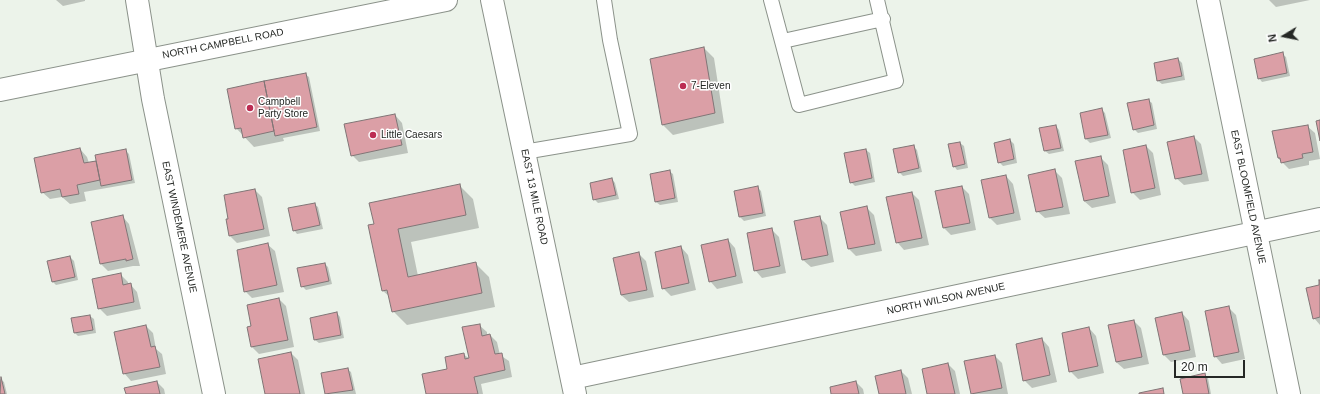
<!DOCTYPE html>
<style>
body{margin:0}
#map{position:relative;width:1320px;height:394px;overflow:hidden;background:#ecf3ea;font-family:Arial,sans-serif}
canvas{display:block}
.north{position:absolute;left:1264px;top:16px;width:40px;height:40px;-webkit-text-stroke:3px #fff;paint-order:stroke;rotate:260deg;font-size:11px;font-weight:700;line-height:16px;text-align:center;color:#252825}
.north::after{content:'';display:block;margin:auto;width:14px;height:18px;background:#252825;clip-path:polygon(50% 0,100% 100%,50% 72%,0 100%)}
.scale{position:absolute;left:1174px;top:360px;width:71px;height:18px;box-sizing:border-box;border:2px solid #252825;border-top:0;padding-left:5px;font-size:12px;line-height:14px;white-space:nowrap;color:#252825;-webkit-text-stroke:3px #fff;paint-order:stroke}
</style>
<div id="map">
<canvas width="1320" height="394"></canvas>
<div class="north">N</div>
<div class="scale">20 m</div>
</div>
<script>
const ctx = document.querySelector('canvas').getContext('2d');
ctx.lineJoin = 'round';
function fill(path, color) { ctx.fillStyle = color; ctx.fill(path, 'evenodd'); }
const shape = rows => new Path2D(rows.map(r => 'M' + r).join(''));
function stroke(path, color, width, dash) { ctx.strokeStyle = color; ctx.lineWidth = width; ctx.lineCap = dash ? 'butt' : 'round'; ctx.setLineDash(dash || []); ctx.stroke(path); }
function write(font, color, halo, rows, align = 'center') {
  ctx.font = font + ' Arial,sans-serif'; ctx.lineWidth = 3; ctx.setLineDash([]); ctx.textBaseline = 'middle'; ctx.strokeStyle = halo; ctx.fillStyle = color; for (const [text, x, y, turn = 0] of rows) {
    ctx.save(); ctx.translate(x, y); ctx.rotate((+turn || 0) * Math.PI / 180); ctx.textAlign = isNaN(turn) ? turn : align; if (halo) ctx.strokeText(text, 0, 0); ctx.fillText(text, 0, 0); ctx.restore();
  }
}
const shadow = shape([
 [56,0,85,0,85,1,63,6],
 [1269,0,1310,0,1276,7],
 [704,48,714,58,724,123,673,135,663,125],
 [1282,54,1286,57,1290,76,1262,82,1259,78],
 [1178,59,1182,63,1185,80,1162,84,1158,81,1155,64],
 [305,74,309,77,320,131,283,138,284,141,254,147,236,128],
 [1148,100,1152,103,1157,129,1138,133,1134,129],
 [1102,110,1105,113,1111,138,1090,143,1086,139,1081,114],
 [395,115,402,123,408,153,359,162,352,155],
 [1056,126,1059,130,1064,151,1049,154,1045,151],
 [1307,126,1315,133,1320,159,1309,161,1309,165,1289,169,1278,158],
 [1194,137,1201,144,1209,181,1184,185,1176,178],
 [1010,140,1014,144,1017,163,1003,166,999,162],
 [960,143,964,146,968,168,957,170,954,166],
 [913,146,917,150,922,172,903,176,899,172],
 [1146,146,1153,153,1161,195,1140,200,1132,192],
 [80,149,87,157,89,163,125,150,129,154,135,183,84,192,86,201,70,204,62,197,50,199,42,192],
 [866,150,870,153,875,182,855,186,851,182],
 [1100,157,1108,165,1116,203,1092,208,1084,201],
 [1054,170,1062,178,1070,214,1045,218,1037,211],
 [669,171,673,174,678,202,660,205,656,202,651,175],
 [1006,176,1013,184,1021,220,997,225,990,218],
 [612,179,615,183,619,199,598,203,594,199],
 [459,185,473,199,479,228,411,242,418,276,476,264,489,277,495,307,407,325,393,311,390,297,383,291,370,226],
 [757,187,761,191,766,216,744,221,740,217,735,192],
 [962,187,969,194,976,230,951,235,944,228],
 [255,190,262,197,270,236,237,243,230,236],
 [912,193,919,200,929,245,904,250,897,242],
 [314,204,318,207,323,229,297,234,294,230],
 [867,208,874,215,882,251,856,256,849,249],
 [122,216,129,224,140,266,133,266,108,271,101,264],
 [819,217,827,225,834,262,811,267,803,260],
 [771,229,779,237,786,273,762,278,755,270],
 [728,240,735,248,743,283,717,289,710,281],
 [267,244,275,251,284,292,252,298,245,291],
 [681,247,688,255,696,290,671,296,663,288],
 [639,254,646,261,654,297,629,302,621,295],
 [70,257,74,261,78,280,56,285,52,281],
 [325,264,328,267,332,284,306,290,302,286],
 [120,274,128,282,128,285,130,284,137,292,141,309,107,316,99,308],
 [1320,286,1320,325,1314,318],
 [279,299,286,306,294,347,259,354,252,347,252,327],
 [1229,308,1236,315,1245,359,1222,364,1215,356],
 [337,313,340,317,344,338,319,343,315,340,311,319],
 [1182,313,1189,321,1196,357,1171,362,1164,355],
 [90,316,94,319,96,333,78,336,75,333],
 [1134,321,1141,328,1149,364,1124,369,1116,362],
 [479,325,487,332,487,336,490,335,497,342,500,355,509,361,512,377,481,384,483,394,427,394,463,354,470,359],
 [146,326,153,333,156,349,162,354,166,374,131,381,124,373],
 [1089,328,1096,336,1104,373,1078,379,1070,371],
 [1042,339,1049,347,1057,382,1032,388,1024,380],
 [291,353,298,360,305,394,267,394],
 [995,356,1002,363,1008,394,972,394,965,362],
 [948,364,955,371,960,394,928,394],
 [347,369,351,372,356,394,326,394,322,374],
 [901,371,908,378,912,394,880,394],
 [1204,374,1208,378,1211,394,1184,394],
 [0,379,4,382,7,394,0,394],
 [157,382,164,389,165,394,127,394],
 [856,382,863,389,864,394,832,394]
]);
const building = shape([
 [704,47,715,113,662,125,650,59,704,47],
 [1283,52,1287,73,1258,79,1254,59,1283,52],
 [1178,58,1182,76,1157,81,1154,63,1178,58],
 [306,73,317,127,275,136,264,81,306,73],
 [264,81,274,131,243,138,241,128,235,129,227,89,264,81],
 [1149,99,1154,125,1133,130,1127,103,1149,99],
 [1102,108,1108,135,1085,139,1080,113,1102,108],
 [395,114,402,145,351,156,344,124,395,114],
 [1320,120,1320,141,1316,121,1320,120],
 [1056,125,1061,148,1044,151,1039,128,1056,125],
 [1308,125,1313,152,1302,154,1303,158,1281,163,1280,158,1278,158,1272,131,1308,125],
 [1194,136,1202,174,1175,179,1167,142,1194,136],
 [1010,139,1014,159,998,163,994,143,1010,139],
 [960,142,965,164,953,167,948,144,960,142],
 [914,145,919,168,898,173,893,149,914,145],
 [1146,145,1155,188,1131,193,1123,150,1146,145],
 [80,148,84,163,96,161,100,180,77,185,79,194,62,197,60,189,41,193,34,158,80,148],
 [126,149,132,180,101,186,95,155,126,149],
 [866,149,872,178,850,183,844,153,866,149],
 [1101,156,1109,196,1084,201,1075,161,1101,156],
 [1055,169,1063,207,1036,212,1028,175,1055,169],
 [670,170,675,198,655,202,650,174,670,170],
 [1006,175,1014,213,989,218,981,180,1006,175],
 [612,178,616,195,593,200,590,183,612,178],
 [460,184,466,215,398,229,408,277,476,262,482,293,392,312,387,290,382,291,368,225,374,224,369,203,460,184],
 [758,186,763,213,739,217,734,191,758,186],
 [962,186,970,223,943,228,935,191,962,186],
 [255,189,264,229,229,236,226,219,228,219,224,195,255,189],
 [912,192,922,238,896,243,886,197,912,192],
 [315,203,320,225,293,231,288,208,315,203],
 [867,206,875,244,848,249,840,212,867,206],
 [123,215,133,259,126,261,126,259,100,264,91,222,123,215],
 [820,216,828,255,802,260,794,221,820,216],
 [772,228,780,266,754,271,747,233,772,228],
 [728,239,736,276,709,282,701,245,728,239],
 [268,243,277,285,244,292,237,250,268,243],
 [681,246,689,283,662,289,655,252,681,246],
 [639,252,647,290,621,295,613,258,639,252],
 [70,256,75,277,52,282,47,261,70,256],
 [325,263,329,281,301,287,297,268,325,263],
 [121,273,123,285,131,283,134,302,98,309,92,279,121,273],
 [1319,280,1320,280,1320,317,1313,319,1306,288,1319,285,1319,280],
 [279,298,288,340,251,347,247,327,251,326,247,305,279,298],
 [1229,306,1239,352,1214,357,1205,311,1229,306],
 [337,312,341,335,314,340,310,318,337,312],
 [1182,312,1190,350,1163,355,1155,318,1182,312],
 [90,315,93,330,74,333,71,318,90,315],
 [1134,320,1142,357,1116,362,1108,325,1134,320],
 [480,324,482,336,490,334,495,354,502,353,505,370,474,377,478,394,426,394,422,374,447,369,445,357,464,353,465,359,469,358,462,327,480,324],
 [146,325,151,347,155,346,160,367,123,374,114,332,146,325],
 [1089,327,1098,366,1069,372,1062,333,1089,327],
 [1042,338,1050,375,1023,381,1016,344,1042,338],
 [291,352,300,394,265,394,258,359,291,352],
 [995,355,1002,388,971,394,964,361,995,355],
 [948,363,955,394,927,394,922,369,948,363],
 [348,368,353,390,325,394,321,373,348,368],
 [901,370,906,394,879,394,875,376,901,370],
 [1205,373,1209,394,1183,394,1180,379,1205,373],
 [1,377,5,394,0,394,1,377],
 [157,381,160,394,126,394,124,388,157,381],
 [856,381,859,394,831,394,830,387,856,381],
 [1163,388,1164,394,1139,394,1139,393,1163,388]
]);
const service = shape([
 [771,0,799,105,896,81,877,0],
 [783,41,883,19],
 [524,152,630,134,610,40,604,0]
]);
const minor = shape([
 [137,0,153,99,214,394],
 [1208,0,1289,394],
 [572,378,1320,219]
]);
const tertiary = shape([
 [0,90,446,0]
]);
const secondary = shape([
 [492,0,575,394]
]);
const markers = [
 [683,86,4,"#bc2c52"],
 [250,108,4,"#bc2c52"],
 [373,135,4,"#bc2c52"]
];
const streetNames = [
 ["NORTH CAMPBELL ROAD",223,44,-11],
 ["EAST 13 MILE ROAD",534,197,78],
 ["EAST BLOOMFIELD AVENUE",1248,197,78],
 ["EAST WINDEMERE AVENUE",179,227,78],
 ["NORTH WILSON AVENUE",946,299,-12]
];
const poiNames = [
 ["7-Eleven",691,86],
 ["Campbell",258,102],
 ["Party Store",258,114],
 ["Little Caesars",381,135]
];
fill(shadow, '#0003');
fill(building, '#db9fa6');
stroke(building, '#807576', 1);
stroke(service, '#8b928a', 16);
stroke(minor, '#8b928a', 24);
stroke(tertiary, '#8b928a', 24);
stroke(secondary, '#8b928a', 24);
stroke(service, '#fff', 14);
stroke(minor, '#fff', 22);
stroke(tertiary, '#fff', 22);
stroke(secondary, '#fff', 22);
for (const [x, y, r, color] of markers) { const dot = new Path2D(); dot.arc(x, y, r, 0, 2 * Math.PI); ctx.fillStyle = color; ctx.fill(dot); stroke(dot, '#fff', 1.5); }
write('10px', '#252825', '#fff', streetNames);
write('10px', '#252825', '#fff', poiNames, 'left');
</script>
